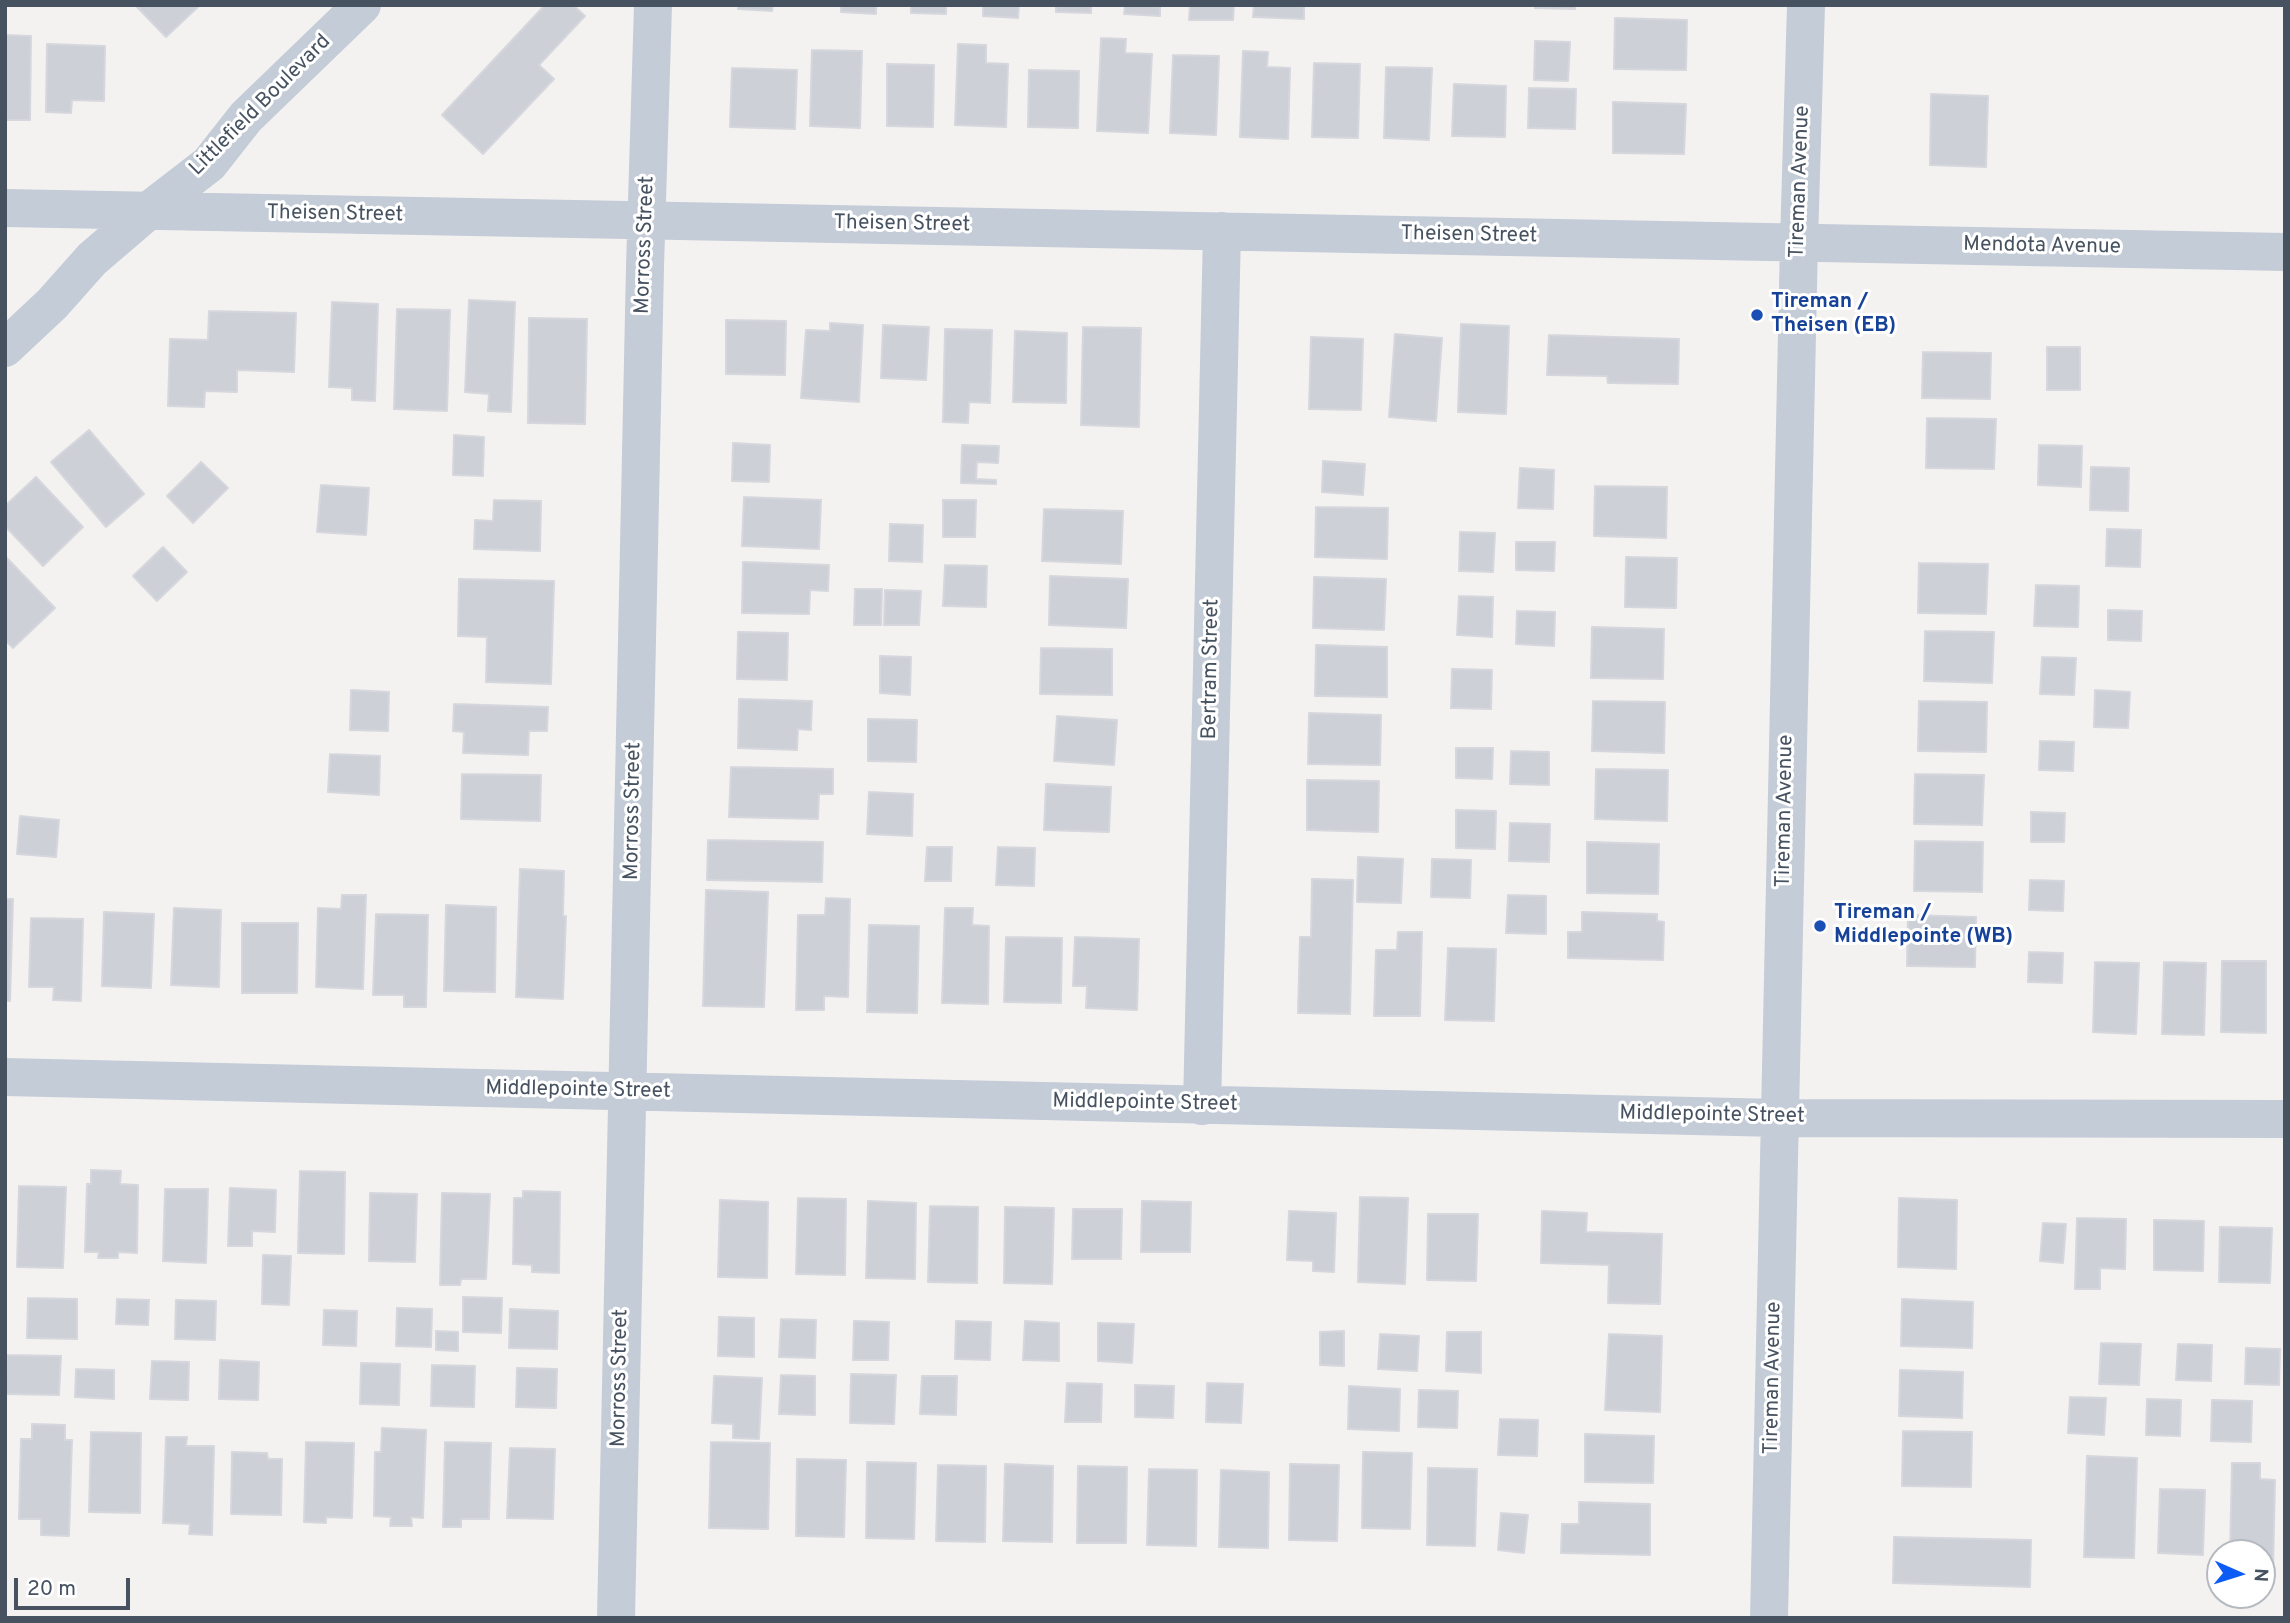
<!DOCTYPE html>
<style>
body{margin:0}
#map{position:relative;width:2290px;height:1623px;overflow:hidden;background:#f4f2f1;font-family:Overpass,sans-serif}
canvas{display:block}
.frame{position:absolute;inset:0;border:7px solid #475261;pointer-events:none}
.north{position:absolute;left:2206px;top:1539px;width:70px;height:70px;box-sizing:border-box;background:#fff;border:2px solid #b5bac0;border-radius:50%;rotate:93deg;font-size:19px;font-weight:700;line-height:28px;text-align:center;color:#475261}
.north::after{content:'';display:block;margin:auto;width:24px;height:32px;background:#0a5cf5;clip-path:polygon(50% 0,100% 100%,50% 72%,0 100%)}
.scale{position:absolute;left:14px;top:1578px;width:116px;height:32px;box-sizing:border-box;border:4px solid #475261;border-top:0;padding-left:9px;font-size:21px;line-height:24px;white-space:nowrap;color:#475261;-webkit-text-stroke:5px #fff;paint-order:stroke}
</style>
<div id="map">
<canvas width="2290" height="1623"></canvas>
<div class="frame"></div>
<div class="north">N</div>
<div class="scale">20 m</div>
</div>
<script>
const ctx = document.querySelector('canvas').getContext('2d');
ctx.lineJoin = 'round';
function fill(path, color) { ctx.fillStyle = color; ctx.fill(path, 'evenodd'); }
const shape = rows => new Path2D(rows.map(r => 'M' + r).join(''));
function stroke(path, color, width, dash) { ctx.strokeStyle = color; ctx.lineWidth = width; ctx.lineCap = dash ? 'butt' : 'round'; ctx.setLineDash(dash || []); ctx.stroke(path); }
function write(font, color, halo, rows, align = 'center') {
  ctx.font = font + ' Overpass,sans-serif'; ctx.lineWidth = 6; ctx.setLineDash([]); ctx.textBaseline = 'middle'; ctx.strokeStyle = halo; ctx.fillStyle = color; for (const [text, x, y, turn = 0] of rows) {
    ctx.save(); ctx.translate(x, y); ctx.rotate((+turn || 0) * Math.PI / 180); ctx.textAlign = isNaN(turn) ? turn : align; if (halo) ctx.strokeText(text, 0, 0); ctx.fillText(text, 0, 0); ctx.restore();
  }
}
const building = shape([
 [135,5,200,5,166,37,135,5],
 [545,5,573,5,585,16,539,65,554,79,483,154,442,115,545,5],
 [738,5,773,5,772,11,738,9,738,5],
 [841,5,876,5,876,14,841,12,841,5],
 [911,5,946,5,946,14,911,13,911,5],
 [983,5,1019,5,1018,18,983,16,983,5],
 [1056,5,1091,5,1091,13,1056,12,1056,5],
 [1125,5,1160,5,1160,16,1124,14,1125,5],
 [1190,5,1234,5,1233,20,1189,20,1190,5],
 [1254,5,1304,5,1304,19,1253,17,1254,5],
 [1535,5,1575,5,1575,9,1535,8,1535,5],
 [1615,18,1687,20,1686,70,1614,69,1615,18],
 [5,35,31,36,30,120,5,120,5,35],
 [1101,38,1126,39,1125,53,1152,54,1148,133,1097,131,1101,38],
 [1535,41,1570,42,1568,81,1534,80,1535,41],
 [47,44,105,46,104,101,72,100,71,113,46,112,47,44],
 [958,44,986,45,986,63,1008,64,1006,127,955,125,958,44],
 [812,50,862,51,860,128,810,126,812,50],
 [1243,51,1268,52,1267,67,1290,68,1288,139,1240,137,1243,51],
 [1173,55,1219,56,1216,135,1170,133,1173,55],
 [1314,63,1360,64,1358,138,1312,137,1314,63],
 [887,64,934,65,933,127,887,126,887,64],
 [1386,67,1432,68,1429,140,1384,138,1386,67],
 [732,68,797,70,795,129,730,127,732,68],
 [1029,70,1079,71,1078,128,1028,127,1029,70],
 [1454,84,1506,86,1505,137,1452,136,1454,84],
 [1529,88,1576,89,1575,129,1528,128,1529,88],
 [1931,94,1988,96,1986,167,1930,165,1931,94],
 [1613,102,1686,104,1684,154,1613,153,1613,102],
 [469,300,515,302,511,412,488,411,489,394,465,392,469,300],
 [332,302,378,304,375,401,352,400,352,388,329,387,332,302],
 [397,309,450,310,447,411,394,409,397,309],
 [209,311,296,313,294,372,237,370,237,392,205,391,204,407,168,406,170,339,208,340,209,311],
 [529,318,587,319,585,424,528,423,529,318],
 [726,320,786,321,785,375,726,374,726,320],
 [830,323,863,325,859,402,801,398,806,330,830,331,830,323],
 [1461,324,1509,326,1506,414,1458,412,1461,324],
 [883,325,929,327,926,380,881,378,883,325],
 [1083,327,1141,328,1139,427,1081,425,1083,327],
 [945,329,992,330,990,403,969,402,968,423,943,422,945,329],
 [1015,331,1067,333,1066,403,1013,402,1015,331],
 [1395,334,1442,338,1436,421,1389,417,1395,334],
 [1549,335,1679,339,1678,384,1608,383,1607,376,1547,375,1549,335],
 [1311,337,1363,339,1361,410,1309,409,1311,337],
 [2047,347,2080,347,2080,390,2047,390,2047,347],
 [1923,352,1991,353,1990,399,1922,398,1923,352],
 [1927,418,1996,419,1994,469,1926,468,1927,418],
 [89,430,144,494,106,527,51,462,89,430],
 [454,435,484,437,483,476,453,475,454,435],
 [733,443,770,445,769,482,732,481,733,443],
 [962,445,999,446,998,463,977,462,976,479,996,480,996,484,961,483,962,445],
 [2039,445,2082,446,2081,487,2038,485,2039,445],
 [1323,461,1365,464,1363,495,1322,492,1323,461],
 [201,462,228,488,193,523,167,496,201,462],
 [2091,467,2129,468,2128,511,2090,510,2091,467],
 [1520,468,1554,470,1553,509,1518,508,1520,468],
 [36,477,83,527,43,566,5,526,5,506,36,477],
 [321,485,369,488,366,535,317,532,321,485],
 [1595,486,1667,487,1666,538,1594,536,1595,486],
 [744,497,821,500,819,549,742,546,744,497],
 [494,500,541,501,540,551,474,549,475,520,493,521,494,500],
 [943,500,976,500,975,537,943,537,943,500],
 [1316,507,1388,508,1387,559,1315,557,1316,507],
 [1044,509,1123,511,1121,564,1042,561,1044,509],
 [890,524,923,525,922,562,889,561,890,524],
 [2107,529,2141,530,2140,567,2106,566,2107,529],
 [1460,532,1495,533,1493,572,1459,571,1460,532],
 [1516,542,1555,542,1554,571,1516,570,1516,542],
 [163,547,187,572,157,601,133,576,163,547],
 [5,556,55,608,13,648,5,640,5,556],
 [1626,557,1677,558,1676,608,1625,607,1626,557],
 [743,562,829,565,828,591,810,590,809,614,742,613,743,562],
 [1919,563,1988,564,1986,614,1918,613,1919,563],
 [945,565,987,566,986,607,943,606,945,565],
 [1050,576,1128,579,1126,628,1049,625,1050,576],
 [1314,577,1386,579,1384,630,1313,628,1314,577],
 [459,579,554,581,551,684,486,682,487,637,458,636,459,579],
 [2036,585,2079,586,2078,627,2034,626,2036,585],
 [855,589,882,589,881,625,854,625,855,589],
 [885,590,921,591,919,625,884,625,885,590],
 [1459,596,1493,597,1492,637,1457,635,1459,596],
 [2108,610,2142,611,2141,641,2108,640,2108,610],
 [1517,611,1555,612,1554,646,1516,644,1517,611],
 [1592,627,1664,629,1663,679,1591,678,1592,627],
 [1925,631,1994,632,1992,683,1924,681,1925,631],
 [738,632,788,633,787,680,737,679,738,632],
 [1316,645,1387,647,1387,697,1315,696,1316,645],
 [1041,648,1112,649,1112,695,1040,694,1041,648],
 [880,656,911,657,910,695,880,693,880,656],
 [2042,657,2076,658,2074,695,2040,694,2042,657],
 [1452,669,1492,670,1491,709,1451,708,1452,669],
 [351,690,389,692,388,731,350,730,351,690],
 [2095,690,2130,692,2128,728,2094,727,2095,690],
 [739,699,812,701,811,730,798,729,797,750,738,748,739,699],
 [1593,701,1665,702,1664,753,1592,751,1593,701],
 [1919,701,1987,702,1986,752,1918,751,1919,701],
 [454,704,548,707,547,731,529,731,528,755,463,753,464,732,453,731,454,704],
 [1309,713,1381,715,1380,765,1308,764,1309,713],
 [1057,716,1117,720,1114,765,1054,761,1057,716],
 [868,719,917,720,916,762,868,761,868,719],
 [2040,741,2074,742,2073,771,2039,770,2040,741],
 [1456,748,1493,748,1492,779,1456,778,1456,748],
 [1511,751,1549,752,1549,785,1510,784,1511,751],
 [330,754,380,756,379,795,328,792,330,754],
 [731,767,833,769,833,794,819,794,818,819,729,817,731,767],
 [1596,769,1668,770,1667,821,1595,819,1596,769],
 [462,774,541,775,540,821,461,819,462,774],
 [1915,774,1984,775,1982,825,1914,824,1915,774],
 [1307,780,1379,781,1378,832,1307,830,1307,780],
 [1046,784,1111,787,1109,832,1044,830,1046,784],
 [869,792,913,794,912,836,867,834,869,792],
 [1456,810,1496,811,1495,849,1456,848,1456,810],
 [2031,812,2065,813,2064,842,2031,842,2031,812],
 [20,816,59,820,56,857,17,854,20,816],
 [1510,823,1550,824,1549,862,1509,861,1510,823],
 [708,840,823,842,822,882,707,880,708,840],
 [1915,841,1983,842,1982,892,1914,891,1915,841],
 [1587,842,1659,844,1658,894,1587,893,1587,842],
 [927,847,952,847,951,881,925,881,927,847],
 [998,847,1035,848,1034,886,996,885,998,847],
 [1358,857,1403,859,1401,903,1357,902,1358,857],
 [1432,859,1471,860,1470,898,1431,897,1432,859],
 [520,869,564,871,563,916,566,916,563,999,516,997,520,869],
 [1312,879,1353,880,1350,1014,1298,1013,1300,937,1311,937,1312,879],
 [2030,880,2064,881,2063,911,2029,910,2030,880],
 [706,890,768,892,764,1007,703,1006,706,890],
 [342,895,366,895,363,989,316,987,318,908,341,909,342,895],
 [1508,895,1546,896,1546,934,1506,933,1508,895],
 [826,898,850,899,848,997,824,996,824,1010,796,1010,798,915,825,915,826,898],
 [5,899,13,899,10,1001,5,1001,5,899],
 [446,905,496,907,495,992,444,991,446,905],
 [174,908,221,910,219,987,171,985,174,908],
 [945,908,973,908,972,925,989,926,988,1004,942,1003,945,908],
 [104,912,154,914,151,988,102,986,104,912],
 [1582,912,1657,914,1657,921,1664,922,1663,960,1568,958,1568,932,1582,932,1582,912],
 [376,914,428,915,426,1007,404,1007,404,995,373,995,376,914],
 [1908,915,1976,917,1975,967,1907,966,1908,915],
 [31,918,83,919,81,1001,53,1000,54,987,29,987,31,918],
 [242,923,298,923,297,993,242,993,242,923],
 [869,925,919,926,917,1013,867,1012,869,925],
 [1398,932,1422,932,1420,1016,1374,1016,1376,950,1397,950,1398,932],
 [1006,937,1062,938,1061,1003,1004,1002,1006,937],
 [1075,937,1139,939,1137,1010,1086,1008,1087,986,1073,986,1075,937],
 [1448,948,1496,949,1494,1021,1445,1020,1448,948],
 [2029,952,2063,953,2062,983,2028,982,2029,952],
 [2222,961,2266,961,2266,1033,2221,1032,2222,961],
 [2095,962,2139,963,2136,1034,2093,1032,2095,962],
 [2164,962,2206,963,2204,1035,2162,1034,2164,962],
 [91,1170,121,1171,120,1184,138,1185,137,1253,118,1252,118,1258,98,1258,99,1252,85,1252,87,1184,91,1184,91,1170],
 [300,1171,345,1172,344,1254,298,1253,300,1171],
 [19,1186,66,1187,63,1268,17,1267,19,1186],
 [230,1188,276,1190,275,1232,252,1231,252,1246,228,1246,230,1188],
 [165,1189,208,1189,206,1263,163,1261,165,1189],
 [523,1191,560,1192,559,1273,532,1272,532,1265,513,1264,514,1198,523,1198,523,1191],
 [370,1193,417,1194,415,1262,369,1261,370,1193],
 [442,1193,490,1194,486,1279,461,1279,460,1285,440,1285,442,1193],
 [1360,1197,1408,1198,1405,1284,1358,1282,1360,1197],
 [798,1198,846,1199,845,1275,796,1274,798,1198],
 [1899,1198,1957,1200,1956,1269,1898,1267,1899,1198],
 [720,1200,768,1202,767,1278,718,1277,720,1200],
 [868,1201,916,1203,915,1279,866,1278,868,1201],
 [1142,1201,1191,1202,1190,1252,1141,1252,1142,1201],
 [930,1206,978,1207,977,1283,928,1282,930,1206],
 [1005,1207,1054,1208,1052,1284,1004,1283,1005,1207],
 [1073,1209,1122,1209,1121,1259,1072,1259,1073,1209],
 [1289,1211,1336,1213,1334,1272,1313,1271,1313,1261,1287,1260,1289,1211],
 [1542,1211,1587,1213,1586,1232,1662,1234,1660,1304,1608,1303,1609,1265,1541,1263,1542,1211],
 [1428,1214,1478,1214,1476,1281,1427,1280,1428,1214],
 [2077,1218,2126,1219,2125,1269,2100,1268,2100,1289,2075,1289,2077,1218],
 [2154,1220,2204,1221,2203,1271,2154,1270,2154,1220],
 [2043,1223,2066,1224,2063,1263,2040,1261,2043,1223],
 [2220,1227,2272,1228,2270,1283,2219,1282,2220,1227],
 [263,1255,291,1256,289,1305,262,1304,263,1255],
 [463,1297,502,1298,501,1333,463,1332,463,1297],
 [28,1298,77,1299,77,1339,27,1338,28,1298],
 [117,1299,149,1300,148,1325,116,1324,117,1299],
 [1902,1299,1973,1302,1972,1348,1901,1346,1902,1299],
 [176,1300,216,1301,215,1340,175,1339,176,1300],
 [397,1308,432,1309,431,1347,396,1346,397,1308],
 [510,1309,558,1311,557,1349,509,1348,510,1309],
 [324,1310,357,1311,356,1346,323,1345,324,1310],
 [719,1317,754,1318,754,1357,718,1356,719,1317],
 [781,1319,816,1320,815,1358,779,1357,781,1319],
 [854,1321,889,1322,888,1360,853,1360,854,1321],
 [956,1321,991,1322,990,1360,955,1359,956,1321],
 [1025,1321,1059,1323,1059,1361,1023,1360,1025,1321],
 [1098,1323,1134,1324,1132,1363,1098,1361,1098,1323],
 [436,1331,458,1332,458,1351,436,1350,436,1331],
 [1344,1331,1344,1366,1320,1365,1320,1332,1344,1331],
 [1447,1332,1481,1332,1481,1373,1446,1371,1447,1332],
 [1380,1334,1419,1336,1417,1371,1378,1369,1380,1334],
 [1609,1334,1662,1336,1660,1412,1605,1410,1609,1334],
 [2101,1343,2141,1344,2139,1385,2099,1384,2101,1343],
 [2178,1344,2212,1345,2211,1381,2176,1380,2178,1344],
 [2246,1348,2280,1349,2279,1385,2245,1384,2246,1348],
 [7,1355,61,1356,59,1395,5,1394,7,1355],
 [220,1360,259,1362,258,1400,219,1399,220,1360],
 [152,1361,189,1362,188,1400,150,1399,152,1361],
 [361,1363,400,1364,399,1405,360,1404,361,1363],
 [432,1365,475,1366,474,1407,431,1406,432,1365],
 [517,1368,557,1369,556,1408,516,1407,517,1368],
 [76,1369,114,1370,114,1399,75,1397,76,1369],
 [1900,1370,1963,1372,1962,1418,1899,1416,1900,1370],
 [851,1374,896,1375,894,1424,850,1423,851,1374],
 [781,1375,815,1376,815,1415,779,1414,781,1375],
 [714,1376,762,1378,759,1439,733,1438,733,1424,712,1423,714,1376],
 [922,1376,957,1376,956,1415,920,1414,922,1376],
 [1067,1383,1102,1384,1101,1422,1065,1422,1067,1383],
 [1207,1383,1243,1384,1241,1423,1206,1422,1207,1383],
 [1135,1385,1174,1386,1173,1418,1135,1417,1135,1385],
 [1349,1386,1400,1389,1399,1431,1348,1429,1349,1386],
 [1419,1390,1458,1391,1457,1428,1418,1427,1419,1390],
 [2070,1397,2106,1398,2104,1435,2068,1433,2070,1397],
 [2147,1399,2181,1400,2180,1436,2146,1435,2147,1399],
 [2212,1400,2252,1401,2251,1442,2211,1441,2212,1400],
 [1500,1419,1538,1420,1537,1456,1498,1455,1500,1419],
 [32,1424,65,1425,65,1440,72,1440,69,1536,41,1535,41,1519,19,1519,21,1439,32,1439,32,1424],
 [382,1428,426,1430,423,1518,411,1517,412,1526,390,1526,391,1517,374,1516,375,1452,381,1452,382,1428],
 [1903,1431,1972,1432,1971,1487,1902,1486,1903,1431],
 [91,1432,141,1433,140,1513,89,1512,91,1432],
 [1585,1434,1654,1436,1653,1483,1585,1482,1585,1434],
 [166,1437,187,1437,186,1446,214,1446,212,1535,189,1534,190,1524,163,1523,166,1437],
 [306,1442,354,1443,352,1518,326,1517,326,1523,304,1522,306,1442],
 [445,1442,491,1443,489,1519,461,1519,461,1527,443,1527,445,1442],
 [711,1442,770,1443,768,1529,709,1528,711,1442],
 [510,1448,555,1449,553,1519,507,1518,510,1448],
 [232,1452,267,1453,268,1459,282,1459,281,1515,231,1514,232,1452],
 [1363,1452,1412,1453,1410,1529,1362,1528,1363,1452],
 [2087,1456,2137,1458,2134,1558,2084,1557,2087,1456],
 [797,1459,846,1460,844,1537,796,1536,797,1459],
 [867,1462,916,1463,914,1539,866,1538,867,1462],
 [2232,1463,2260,1463,2260,1479,2275,1480,2273,1569,2262,1569,2262,1553,2230,1553,2232,1463],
 [1005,1464,1053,1466,1052,1542,1003,1541,1005,1464],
 [1290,1464,1339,1465,1337,1541,1289,1540,1290,1464],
 [938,1465,986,1466,985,1542,936,1541,938,1465],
 [1078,1466,1127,1467,1126,1543,1077,1543,1078,1466],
 [1428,1468,1477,1469,1475,1546,1427,1545,1428,1468],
 [1149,1469,1197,1470,1196,1546,1147,1545,1149,1469],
 [1221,1470,1269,1472,1268,1548,1219,1547,1221,1470],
 [2160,1489,2205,1490,2203,1555,2158,1553,2160,1489],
 [1579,1502,1650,1504,1650,1555,1561,1553,1562,1524,1579,1524,1579,1502],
 [1501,1513,1528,1515,1524,1553,1498,1550,1501,1513],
 [1894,1537,2031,1540,2030,1587,1893,1583,1894,1537]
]);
const minor = shape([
 [5,208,2285,252],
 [5,348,52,304,92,259,148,211,209,164,246,117,362,5],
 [5,1077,1779,1118,2285,1119],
 [1202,1106,1222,231],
 [616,1618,645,267,653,5],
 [1769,1618,1799,242,1806,5]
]);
const markers = [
 [1757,315,7,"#1a4fb4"],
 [1820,926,7,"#1a4fb4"]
];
const streetNames = [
 ["Littlefield Boulevard",261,106,-45],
 ["Tireman Avenue",1801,182,-88],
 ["Theisen Street",335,215,1],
 ["Theisen Street",902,225,1],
 ["Theisen Street",1469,236,1],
 ["Morross Street",646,245,-88],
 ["Mendota Avenue",2042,247,1],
 ["Bertram Street",1212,669,-89],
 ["Morross Street",634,811,-89],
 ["Tireman Avenue",1786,811,-89],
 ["Middlepointe Street",578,1091,1],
 ["Middlepointe Street",1145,1104,1],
 ["Middlepointe Street",1712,1116,1],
 ["Morross Street",621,1378,-89],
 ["Tireman Avenue",1774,1378,-89]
];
const transitNames = [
 ["Tireman /",1771,303],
 ["Theisen (EB)",1771,327],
 ["Tireman /",1834,914],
 ["Middlepointe (WB)",1834,938]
];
fill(building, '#cdd0d7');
stroke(building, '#d5d7dd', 2);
stroke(minor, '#c4ccd7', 38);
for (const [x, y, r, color] of markers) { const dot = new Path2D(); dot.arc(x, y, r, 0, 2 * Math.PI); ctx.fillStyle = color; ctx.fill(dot); stroke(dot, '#fff', 2.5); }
write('21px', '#475261', '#fff', streetNames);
write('bold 21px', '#164399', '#fff', transitNames, 'left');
</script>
